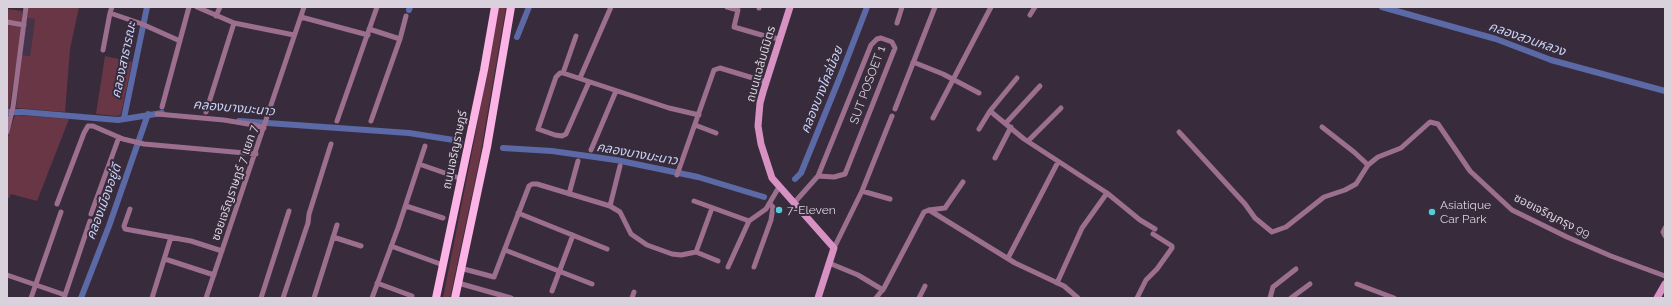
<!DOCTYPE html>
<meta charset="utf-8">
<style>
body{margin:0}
#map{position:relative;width:1672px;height:305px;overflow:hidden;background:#382c3c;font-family:Raleway,sans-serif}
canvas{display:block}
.frame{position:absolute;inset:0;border:8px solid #d9d2dc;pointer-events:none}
</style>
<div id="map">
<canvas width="1672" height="305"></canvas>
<div class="frame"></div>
</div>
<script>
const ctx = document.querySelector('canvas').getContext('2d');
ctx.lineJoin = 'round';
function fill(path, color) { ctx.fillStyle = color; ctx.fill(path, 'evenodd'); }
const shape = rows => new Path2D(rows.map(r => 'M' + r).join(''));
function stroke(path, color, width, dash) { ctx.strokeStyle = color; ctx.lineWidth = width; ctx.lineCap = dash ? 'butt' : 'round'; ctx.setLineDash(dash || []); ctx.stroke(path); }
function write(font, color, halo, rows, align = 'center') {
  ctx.font = font + ' Raleway,"Noto Sans Thai",sans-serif'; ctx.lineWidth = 4; ctx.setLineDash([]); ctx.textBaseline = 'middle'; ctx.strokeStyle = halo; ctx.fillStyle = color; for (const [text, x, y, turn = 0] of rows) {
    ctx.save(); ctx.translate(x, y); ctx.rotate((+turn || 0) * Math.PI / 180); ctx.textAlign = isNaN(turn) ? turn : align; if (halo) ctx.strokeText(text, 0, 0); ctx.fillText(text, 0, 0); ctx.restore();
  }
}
const built = shape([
 [27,18,35,19,30,56,21,55]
]);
const green = shape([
 [28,7,79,7,70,49,65,112,16,108,21,55,30,56,35,19,27,18],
 [497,7,506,7,479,162,450,298,443,298,476,132],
 [7,9,22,11,22,28,9,109,7,109],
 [105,56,132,62,121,114,118,116,96,114],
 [15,115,69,119,37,201,11,194,9,198,7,198,7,140]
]);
const canal = shape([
 [1382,7,1496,39,1551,60,1665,91],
 [409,10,410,7],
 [517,37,529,7],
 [7,112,23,112,118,120,162,113],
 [124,118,147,7],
 [239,121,409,133,460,141],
 [503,148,552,151,616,160,698,177,764,197],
 [795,179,801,173,842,72,867,7],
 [81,298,109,226,148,114]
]);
const street = shape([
 [197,7,234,23,294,35],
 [727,7,738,10,734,27,765,36,780,39],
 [759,8,759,7],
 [110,13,112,7],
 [1030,15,1035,7],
 [216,16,220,7],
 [301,17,368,35],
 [7,22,24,25],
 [897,23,902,7],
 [369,29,400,39],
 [103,50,110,13,142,24,180,41],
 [913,62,943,74,979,93],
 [563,73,576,36],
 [580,78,611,7],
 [1017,78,990,111,1024,139,1107,193,1140,220,1155,229],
 [589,82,566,134,562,136,555,135,538,129,556,77,560,73,563,73,669,108,699,115],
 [162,107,189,7],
 [895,109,935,7],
 [206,112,234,23],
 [157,114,224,120,254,125,264,128],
 [933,118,991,7],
 [337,121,377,7],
 [371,121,400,39,406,16],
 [1006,123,1040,86],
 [695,125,716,133],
 [1322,127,1354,152,1368,165],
 [979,129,990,111],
 [7,132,13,107,26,7],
 [1179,132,1245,204,1255,218,1272,232,1286,227,1324,197,1345,190,1356,184,1368,165,1378,157,1401,148,1430,122,1438,124,1470,171,1512,210,1567,237,1611,256,1665,276],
 [1028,141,1061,108],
 [591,150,616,91],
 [995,158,1011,127],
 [419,164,462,179],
 [677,175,714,70,720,68,766,82],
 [862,191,890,199],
 [569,194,578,161],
 [694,201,749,221,728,267],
 [794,203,818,176,871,45,877,39,881,38,892,42,895,48,845,174,834,177,818,176],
 [57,204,84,133,88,126,93,126,123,139,144,144,256,154],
 [406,206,443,218],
 [610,206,620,166],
 [130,209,124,226,125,229,191,241,222,251],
 [929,210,1015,263,1064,286,1078,298],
 [518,213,607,249],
 [91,214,119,137],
 [749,221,766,209,779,187],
 [1665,228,1663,232,1665,236],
 [333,237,361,246],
 [391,246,443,265],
 [834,248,862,191,892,116],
 [505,250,592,284],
 [696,252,712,208],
 [1008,258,1058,162],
 [165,259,214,275],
 [829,263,858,275,883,290],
 [754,267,771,220,773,207,770,204],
 [460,268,494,277,529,186,532,184,537,184,610,206,620,212,631,234,647,245,672,254,681,255,696,252,718,261],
 [7,275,65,295],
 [377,283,412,296],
 [458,283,511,298],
 [1057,283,1082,228,1107,193],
 [1357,284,1394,298],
 [552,291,573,235],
 [31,298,61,212],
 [64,298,90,221],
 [152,298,171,237],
 [206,298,304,7],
 [261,298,289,211],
 [283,298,308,223,309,214,331,144],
 [314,298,337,225],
 [372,298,398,228,425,146],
 [632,298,634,292],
 [876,298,884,288,924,212,929,210,945,208,963,182],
 [919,298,925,286],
 [1137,298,1146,280,1157,269,1172,248,1172,246,1153,234],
 [1270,298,1273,287,1296,269],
 [1291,298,1310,284]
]);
const secondary = shape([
 [790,7,763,92,760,103,758,126,761,144,772,178,834,248,818,298],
 [1657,298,1665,284]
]);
const primary = shape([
 [436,298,484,70,495,7],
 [455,298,487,147,511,7]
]);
const markers = [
 [779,210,4,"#53cbdb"],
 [1432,212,4,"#53cbdb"]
];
const streetNames = [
 ["ถนนแฉล้มนิมิตร",761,64,-74],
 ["SUT POSOET 1",868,85,-70],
 ["ถนนเจริญราษฎร์",455,150,-78],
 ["ซอยเจริญราษฎร์ 7 แยก 7",235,183,-71],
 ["ซอยเจริญกรุง 99",1552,216,27]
];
const poiNames = [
 ["Asiatique",1440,205],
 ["Car Park",1440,219],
 ["7-Eleven",787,210]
];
const waterNames = [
 ["คลองสวนหลวง",1527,39,19],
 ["คลองสาธารณะ",124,60,-78],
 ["คลองบางโคล่น้อย",822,90,-68],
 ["คลองบางมะนาว",234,108,5],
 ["คลองบางมะนาว",637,154,10],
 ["คลองเมืองอยู่ดี",104,202,-70]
];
fill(built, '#443449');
fill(green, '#693646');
stroke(canal, '#5b69a6', 6);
stroke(street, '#9c6f8e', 5);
stroke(secondary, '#d891c3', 7);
stroke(primary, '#fcb3e6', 8);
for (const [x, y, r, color] of markers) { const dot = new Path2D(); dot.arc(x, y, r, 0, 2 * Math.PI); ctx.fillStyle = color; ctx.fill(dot); stroke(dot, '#382c3c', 1.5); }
write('12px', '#d9d2dc', '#382c3c', streetNames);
write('12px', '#d9d2dc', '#382c3c', poiNames, 'left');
write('italic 13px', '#c8d2f6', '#382c3c', waterNames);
</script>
